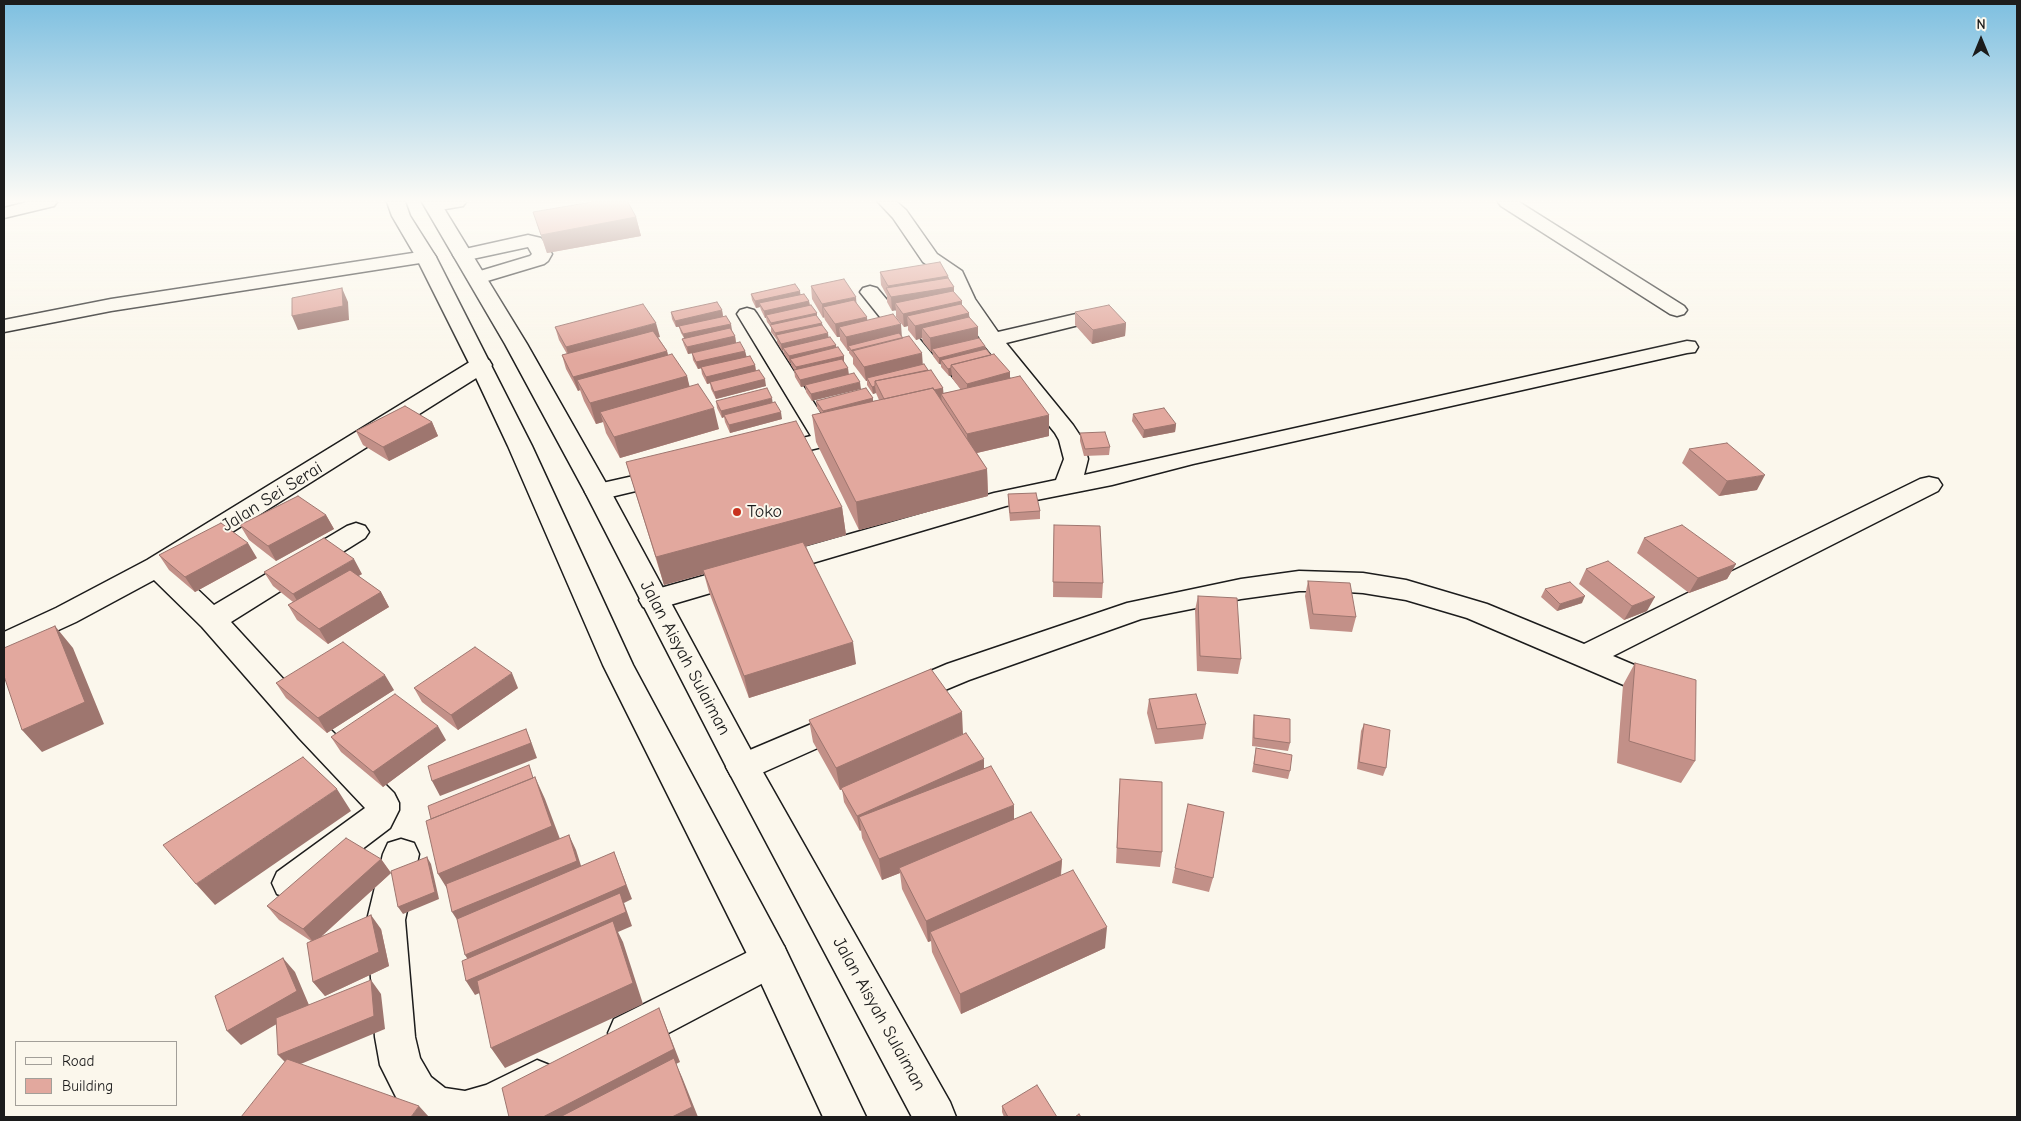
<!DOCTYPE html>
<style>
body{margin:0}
#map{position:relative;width:2021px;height:1121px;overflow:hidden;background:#fbf7ec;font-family:"Comic Neue",sans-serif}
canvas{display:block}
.frame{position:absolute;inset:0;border:5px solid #1c1c1c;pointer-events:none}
.legend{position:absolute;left:15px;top:1041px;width:162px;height:65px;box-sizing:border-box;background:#fbf7ec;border:1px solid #a29f99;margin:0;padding:6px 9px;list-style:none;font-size:15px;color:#1c1c1c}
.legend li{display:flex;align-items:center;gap:10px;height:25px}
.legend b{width:25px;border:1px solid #a29f99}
.north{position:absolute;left:1956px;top:15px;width:50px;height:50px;-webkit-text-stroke:4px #fbf7ec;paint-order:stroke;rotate:0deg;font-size:14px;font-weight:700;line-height:20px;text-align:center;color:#1c1c1c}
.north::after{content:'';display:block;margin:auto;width:18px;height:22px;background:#1c1c1c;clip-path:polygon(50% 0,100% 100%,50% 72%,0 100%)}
</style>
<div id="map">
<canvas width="2021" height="1121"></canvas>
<div class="frame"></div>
<ul class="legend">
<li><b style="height:6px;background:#fbf7ec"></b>Road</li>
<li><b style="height:14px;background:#e2a89e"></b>Building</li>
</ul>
<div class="north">N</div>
</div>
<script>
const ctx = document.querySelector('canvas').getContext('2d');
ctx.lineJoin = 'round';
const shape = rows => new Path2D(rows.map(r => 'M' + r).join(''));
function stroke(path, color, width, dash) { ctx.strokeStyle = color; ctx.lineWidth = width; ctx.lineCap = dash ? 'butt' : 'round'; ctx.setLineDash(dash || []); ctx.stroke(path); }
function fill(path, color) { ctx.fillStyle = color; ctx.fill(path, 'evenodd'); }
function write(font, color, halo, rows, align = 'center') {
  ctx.font = font + ' "Comic Neue",sans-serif'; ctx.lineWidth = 4; ctx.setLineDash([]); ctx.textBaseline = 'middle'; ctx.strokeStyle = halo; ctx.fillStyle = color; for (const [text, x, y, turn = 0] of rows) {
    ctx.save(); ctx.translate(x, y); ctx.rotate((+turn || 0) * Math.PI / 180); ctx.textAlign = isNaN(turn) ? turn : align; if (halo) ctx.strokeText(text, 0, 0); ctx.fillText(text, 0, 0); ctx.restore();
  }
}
const minor = shape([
 [27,202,57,202,54,206,4,218,4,208,27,202],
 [428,202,466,202,463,206,434,211,428,210,425,206,428,202],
 [878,202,897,202,906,210,937,254,962,271,975,299,998,332,1076,314,1083,316,1086,320,1083,324,1006,343,1073,425,1083,440,1088,459,1084,475,1687,341,1695,342,1698,347,1695,352,1687,353,1193,464,1112,485,1006,506,653,610,643,607,639,600,643,593,994,493,1056,480,1064,459,1059,440,1055,433,984,345,955,299,946,278,923,262,893,218,878,202],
 [1498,202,1519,202,1684,306,1687,310,1684,314,1677,316,1670,314,1501,206,1498,202],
 [528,235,541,238,552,254,548,261,544,264,484,282,477,284,470,282,467,278,470,274,530,256,532,254,528,247,463,261,456,259,453,255,456,251,528,235],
 [426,251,433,253,436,257,433,261,111,311,4,332,4,320,111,299,426,251],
 [870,286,877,288,972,402,976,407,972,412,964,414,956,412,860,292,863,288,870,286],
 [747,308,754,310,757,314,832,431,852,426,860,428,864,433,860,438,772,459,763,457,760,452,763,447,811,436,737,314,740,310,747,308],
 [481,358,489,360,492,365,489,370,175,568,214,605,347,526,356,523,365,526,369,532,365,538,231,622,321,720,394,793,399,803,399,810,390,828,303,894,290,899,277,894,272,883,277,872,365,808,299,738,202,627,154,580,76,622,4,655,4,632,56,608,147,560,473,360,481,358],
 [669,468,678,471,682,476,678,481,598,500,589,498,585,492,589,486,669,468],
 [1929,477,1938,479,1942,485,1938,491,1613,656,1672,681,1677,689,1672,697,1661,701,1467,618,1406,600,1363,593,1331,591,1299,591,1241,599,1141,619,969,680,904,707,893,703,888,695,893,687,947,664,1127,603,1241,579,1299,571,1363,573,1406,580,1487,604,1584,644,1920,479,1929,477],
 [847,709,858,712,863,721,858,730,755,776,743,780,731,776,726,767,731,758,847,709],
 [401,839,414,843,419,854,405,920,415,1037,420,1058,431,1077,445,1088,465,1091,486,1085,537,1060,552,1066,558,1081,552,1096,512,1117,414,1117,401,1107,380,1065,375,1037,367,920,383,854,388,843,401,839],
 [770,941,784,946,789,959,784,972,642,1047,628,1053,614,1047,608,1033,614,1019,770,941]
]);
const highway = shape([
 [387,202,405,202,410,216,436,257,532,446,633,665,784,946,866,1117,823,1117,756,972,603,665,508,446,470,365,416,257,392,216,387,202],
 [422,202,440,202,527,344,611,492,755,758,950,1102,956,1117,912,1117,731,776,585,492,505,344,422,202]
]);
const wall = shape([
 [533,212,636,217,641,236,547,253],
 [880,272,948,276,949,279,954,287,954,292,962,305,969,313,969,318,978,327,978,339,985,346,986,349,1010,378,1049,436,977,453,987,469,988,496,859,530,816,442,812,415,821,413,817,408,816,401,873,398,873,401,879,400,876,393,873,394,867,385,867,381,866,381,853,364,853,358,849,353,849,351,848,351,840,340,840,337,837,337,825,320,824,317,823,318,812,299,811,286,856,302,867,320,902,337,923,365,943,388,943,393,961,390,952,378,952,375,949,376,941,367,941,364,939,364,933,356,932,351,931,352,923,342,922,338,916,340,908,330,908,326,904,327,896,317,896,310,892,311,887,302,887,296,881,285],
 [800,291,800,294,809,301,810,305,817,313,817,316,828,337,836,345,836,348,844,356,844,362,812,401,806,392,805,386,801,387,795,377,794,370,791,365,791,363,790,363,784,354,783,350,782,351,777,342,777,340,771,332,771,327,767,322,766,318,765,318,761,310,760,307,756,308,752,300,751,294],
 [722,310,723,316,732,330,735,336,736,343,688,354,684,345,682,339,684,338,681,333,679,327,676,327,672,319,671,312],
 [1075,312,1126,323,1125,336,1092,344,1075,325],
 [555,327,660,337,658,337,667,351,668,355,687,376,689,387,719,429,620,458,606,433,603,422,596,424,584,401,580,390,578,391,566,369,562,355,567,354,559,340],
 [745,351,746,357,755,365,756,371,766,386,716,399,711,389,710,383,707,384,702,374,701,368,698,369,693,360,692,353],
 [716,401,773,403,782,419,730,433,725,422,724,417,722,418,717,408],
 [1133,414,1176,424,1175,432,1143,438,1132,421],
 [432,422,438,436,389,461,363,445,356,431],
 [1080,433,1110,447,1109,455,1084,456,1080,441],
 [1689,449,1757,490,1719,496,1682,463],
 [626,462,842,507,846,535,806,546,856,664,749,698,709,592,704,574,664,585],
 [1008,494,1040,511,1040,519,1010,521,1008,502],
 [326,515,334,529,276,561,249,540,240,525],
 [1054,525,1103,583,1102,598,1053,597],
 [1644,538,1736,564,1727,579,1689,593,1637,553],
 [159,555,257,558,195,592,169,570],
 [1586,569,1647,611,1624,620,1579,584],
 [264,572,362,574,358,576,381,592,389,607,328,644,297,620,288,605,293,602,273,586],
 [1308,581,1356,617,1352,632,1310,629,1305,596],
 [1545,589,1582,603,1557,611,1541,597],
 [1198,596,1241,659,1238,674,1197,671,1195,610],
 [1635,663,1695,761,1681,783,1617,763,1623,685],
 [276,683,394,690,327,733,286,698],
 [414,688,518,688,458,730,422,702],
 [1149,699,1206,724,1203,739,1155,744,1147,713],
 [1254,715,1290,743,1288,751,1252,746,1253,722],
 [809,720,963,734,925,751,984,769,1014,819,1062,860,1061,876,1105,948,961,1014,932,952,931,941,928,942,902,889,900,873,882,880,862,838,861,830,860,831,844,802,842,789,840,790,813,742],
 [1364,724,1386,768,1383,776,1357,769,1361,731],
 [331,737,446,740,383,787,341,752],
 [1256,748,1290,771,1288,779,1252,772],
 [1120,779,1162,852,1160,867,1116,863,1119,793],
 [381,859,391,873,321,937,381,929,389,966,325,996,313,982,311,941,279,920,267,906],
 [1175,868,1213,878,1209,892,1172,883],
 [1002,1106,1057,1117,1004,1117,1002,1112]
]);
const shadedWall = shape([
 [636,217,641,236,547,253,541,235],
 [948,276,949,288,954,287,954,300,895,303,896,310,892,311,891,297,888,292,888,286],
 [342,288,348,302,349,320,298,330,292,316],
 [800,291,801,298,759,303,760,307,756,308,755,301],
 [856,297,857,311,823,307,824,317,823,318,822,304],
 [809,301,810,308,766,315,766,318,765,318,764,311],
 [962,301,962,315,907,316,908,326,904,327,903,314],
 [722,310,723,317,676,327,675,321],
 [817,313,817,320,772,328,771,323],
 [969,313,970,327,922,328,922,338,916,340,915,326],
 [867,317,868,330,839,327,840,337,837,337,835,324],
 [656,323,660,337,570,361,566,347],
 [822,323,823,329,776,335,777,340,775,333],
 [1126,323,1125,336,1092,344,1093,330],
 [731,324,732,330,685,341,683,334],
 [901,324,902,338,848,346,849,351,848,351,846,337],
 [978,327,978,340,932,349,932,351,931,352,930,338],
 [828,333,829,340,783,348,783,350,782,351,781,344],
 [735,336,736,343,688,354,687,347],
 [836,345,837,352,790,359,791,363,790,363,789,356],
 [985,346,986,353,941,360,941,364,939,364,939,358],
 [667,351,670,365,577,380,580,390,578,391,573,377],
 [745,351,747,358,698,369,696,362],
 [922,353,923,367,867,378,867,381,866,381,864,367],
 [844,356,844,363,797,374,796,367],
 [755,365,756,372,707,384,706,377],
 [848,368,849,375,801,387,800,380],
 [951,368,952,375,949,376,948,369],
 [1010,372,1010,386,967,398,967,384],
 [687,376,692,396,600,412,603,422,596,424,590,403],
 [765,379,766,386,716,399,714,392],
 [860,382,861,389,812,401,811,394],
 [875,386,876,393,873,394,872,387],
 [943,388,944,398,941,394,942,403,886,401],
 [772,398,773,405,724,415,724,417,722,418,721,411],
 [873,398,873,405,824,418,823,411],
 [714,408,719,429,620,458,614,437],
 [781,412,782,419,730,433,729,425],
 [1049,415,1049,436,968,455,967,434],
 [432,422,438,436,389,461,383,447],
 [1176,424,1175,432,1143,438,1144,430],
 [987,469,988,496,859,530,856,502],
 [1765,475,1757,490,1719,496,1727,481],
 [842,507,846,535,705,574,703,570,704,574,664,585,656,557],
 [326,515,334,529,276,561,268,546],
 [248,543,257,558,195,592,185,577],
 [354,559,362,574,302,609,293,594],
 [1736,564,1727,579,1689,593,1698,578],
 [381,592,389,607,328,644,319,629],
 [1585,596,1582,603,1557,611,1560,604],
 [1655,597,1647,611,1624,620,1632,606],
 [55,626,73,648,104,724,42,752,22,730],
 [853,642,856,664,749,698,744,676],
 [512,673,518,688,458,730,451,715],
 [385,675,394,690,327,733,318,718],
 [962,712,963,734,840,790,836,768],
 [438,726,446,740,383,787,373,772],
 [526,729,532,744,537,758,440,796,432,781],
 [984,759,984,774,859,817,861,830,860,831,857,816],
 [535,777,545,799,563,847,451,895,438,874],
 [337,789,351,811,215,905,196,884],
 [1014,805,1014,826,899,868,900,873,882,880,879,859],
 [569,835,576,850,584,875,461,926,452,912],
 [614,852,632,899,624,903,632,926,618,932,623,942,643,1004,505,1068,491,1048,617,933,475,995,466,981,474,969,465,955],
 [427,857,431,864,439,899,403,914,398,907],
 [381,859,391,873,314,943,303,929],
 [1062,860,1060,881,930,932,931,941,928,942,926,921],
 [371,915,381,929,389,966,325,996,313,982],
 [1107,927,1105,948,961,1014,960,994],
 [283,958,295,972,309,1005,241,1045,227,1031],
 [371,980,381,994,385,1029,291,1068,278,1055],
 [659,1008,680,1062,676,1064,682,1077,698,1117,543,1117],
 [419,1106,429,1117,411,1117]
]);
const building = shape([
 [592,202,628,202,636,217,541,235,533,212,592,202],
 [940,262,948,276,888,286,880,272,940,262],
 [948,278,954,287,891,297,886,288,948,278],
 [844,279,856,297,822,304,811,286,844,279],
 [795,284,800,291,755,301,751,294,795,284],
 [342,288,343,306,292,316,292,298,342,288],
 [953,291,962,301,903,314,895,303,953,291],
 [804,294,809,301,764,311,759,303,804,294],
 [854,300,867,317,835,324,823,307,854,300],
 [717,302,722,310,675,321,671,312,717,302],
 [643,304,656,323,566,347,555,327,643,304],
 [961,304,969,313,915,326,907,316,961,304],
 [811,305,817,313,771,323,766,315,811,305],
 [1109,305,1126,323,1093,330,1075,312,1109,305],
 [893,314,901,324,846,337,839,327,893,314],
 [816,315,822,323,775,333,770,325,816,315],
 [726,316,731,324,683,334,679,326,726,316],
 [969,317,978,327,930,338,922,328,969,317],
 [822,325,828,333,781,344,776,335,822,325],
 [730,328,735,336,687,347,682,339,730,328],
 [653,331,667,351,573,377,562,355,653,331],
 [899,333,903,338,852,351,848,346,899,333],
 [909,336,922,353,864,367,852,350,909,336],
 [830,337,836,345,789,356,783,348,830,337],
 [979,338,985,346,939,358,932,349,979,338],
 [740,342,745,351,696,362,692,353,740,342],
 [838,347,844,356,796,367,790,359,838,347],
 [986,349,991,355,951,365,951,368,948,369,941,360,986,349],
 [672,354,687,376,590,403,577,380,672,354],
 [994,354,1010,372,967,384,951,365,994,354],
 [750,356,755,365,706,377,701,367,750,356],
 [842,359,848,368,800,380,794,370,842,359],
 [924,364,928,370,875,381,875,386,872,387,867,378,924,364],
 [759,370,765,379,714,392,710,382,759,370],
 [931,370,943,388,934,390,933,388,884,399,875,381,931,370],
 [854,373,860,382,811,394,805,385,854,373],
 [1020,376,1049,415,967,434,941,394,1020,376],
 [698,384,714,408,614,437,600,412,698,384],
 [767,388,772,398,721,411,716,401,767,388],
 [866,388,873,398,823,411,816,401,866,388],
 [933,388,987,469,856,502,812,415,933,388],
 [775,402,781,412,729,425,724,415,775,402],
 [405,406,432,422,383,447,356,431,405,406],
 [1164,408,1176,424,1144,430,1133,414,1164,408],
 [796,421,842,507,656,557,626,462,796,421],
 [1105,432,1110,447,1085,449,1080,433,1105,432],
 [1727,443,1765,475,1727,481,1689,449,1727,443],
 [1036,493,1040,511,1010,513,1008,494,1036,493],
 [298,496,326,515,268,546,240,525,298,496],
 [221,523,248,543,185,577,159,555,221,523],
 [1054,525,1100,526,1103,583,1053,582,1054,525],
 [1682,525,1736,564,1698,578,1644,538,1682,525],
 [324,538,354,559,293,594,264,572,324,538],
 [803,542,853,642,744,676,703,570,803,542],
 [1608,561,1655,597,1632,606,1586,569,1608,561],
 [350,570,381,592,319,629,288,605,350,570],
 [1308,581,1350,583,1356,617,1313,614,1308,581],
 [1570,582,1585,596,1560,604,1545,589,1570,582],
 [1198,596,1237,598,1241,659,1200,656,1198,596],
 [55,626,85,702,22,730,4,676,4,648,55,626],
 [343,642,385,675,318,718,276,683,343,642],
 [475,647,512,673,451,715,414,688,475,647],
 [1635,663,1696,680,1695,761,1629,741,1635,663],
 [931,669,962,712,836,768,809,720,931,669],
 [395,694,438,726,373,772,331,737,395,694],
 [1196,694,1206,724,1157,729,1149,699,1196,694],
 [1254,715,1290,719,1290,743,1254,738,1254,715],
 [1364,724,1390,730,1386,768,1359,762,1364,724],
 [526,729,531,743,432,781,428,766,526,729],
 [966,733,984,759,857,816,841,788,966,733],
 [1256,748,1292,755,1290,771,1254,764,1256,748],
 [303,757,337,789,196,884,163,845,303,757],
 [529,765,533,778,431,819,428,806,529,765],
 [991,766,1014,805,879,859,859,817,991,766],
 [535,777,552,826,438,874,426,821,535,777],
 [1120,779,1162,782,1162,852,1117,848,1120,779],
 [1188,804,1224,812,1213,878,1175,868,1188,804],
 [1031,812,1062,860,926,921,899,868,1031,812],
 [569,835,577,861,452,912,446,884,569,835],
 [346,838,381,859,303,929,267,906,346,838],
 [614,852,626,885,465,955,457,919,614,852],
 [427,857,435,892,398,907,391,871,427,857],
 [1073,870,1107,927,960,994,930,932,1073,870],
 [620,893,626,912,466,981,462,961,620,893],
 [371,915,379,952,313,982,307,943,371,915],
 [613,921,633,983,491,1048,477,981,613,921],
 [283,958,297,991,227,1031,215,996,283,958],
 [371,980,374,1016,278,1055,276,1018,371,980],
 [659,1008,674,1049,543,1117,509,1117,502,1088,659,1008],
 [674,1058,692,1107,672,1117,560,1117,674,1058],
 [287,1059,419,1106,411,1117,241,1117,287,1059],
 [1037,1085,1057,1117,1008,1117,1002,1106,1037,1085],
 [1079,1114,1081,1117,1075,1117,1079,1114]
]);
const markers = [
 [737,512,5,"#c8321e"]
];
const streetNames = [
 ["Jalan Sei Serai",272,497,-32],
 ["Jalan Aisyah Sulaiman",685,658,62],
 ["Jalan Aisyah Sulaiman",879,1014,61]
];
const poiNames = [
 ["Toko",747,512]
];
stroke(minor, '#1c1c1c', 3);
stroke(highway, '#1c1c1c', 3);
fill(minor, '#fbf7ec');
fill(highway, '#fbf7ec');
fill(wall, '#c29088');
fill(shadedWall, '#9e766f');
fill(building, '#e2a89e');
stroke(building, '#9e766f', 1);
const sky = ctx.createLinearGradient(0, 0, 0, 359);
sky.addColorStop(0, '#7dbfe0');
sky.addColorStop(0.56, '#fdfbf6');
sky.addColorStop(1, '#fdfbf600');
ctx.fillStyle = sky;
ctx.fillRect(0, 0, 2021, 359);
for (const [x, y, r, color] of markers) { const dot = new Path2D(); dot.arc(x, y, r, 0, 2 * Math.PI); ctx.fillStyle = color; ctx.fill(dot); stroke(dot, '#fbf7ec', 2); }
write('18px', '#1c1c1c', '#fbf7ec', streetNames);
write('18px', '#1c1c1c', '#fbf7ec', poiNames, 'left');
</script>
